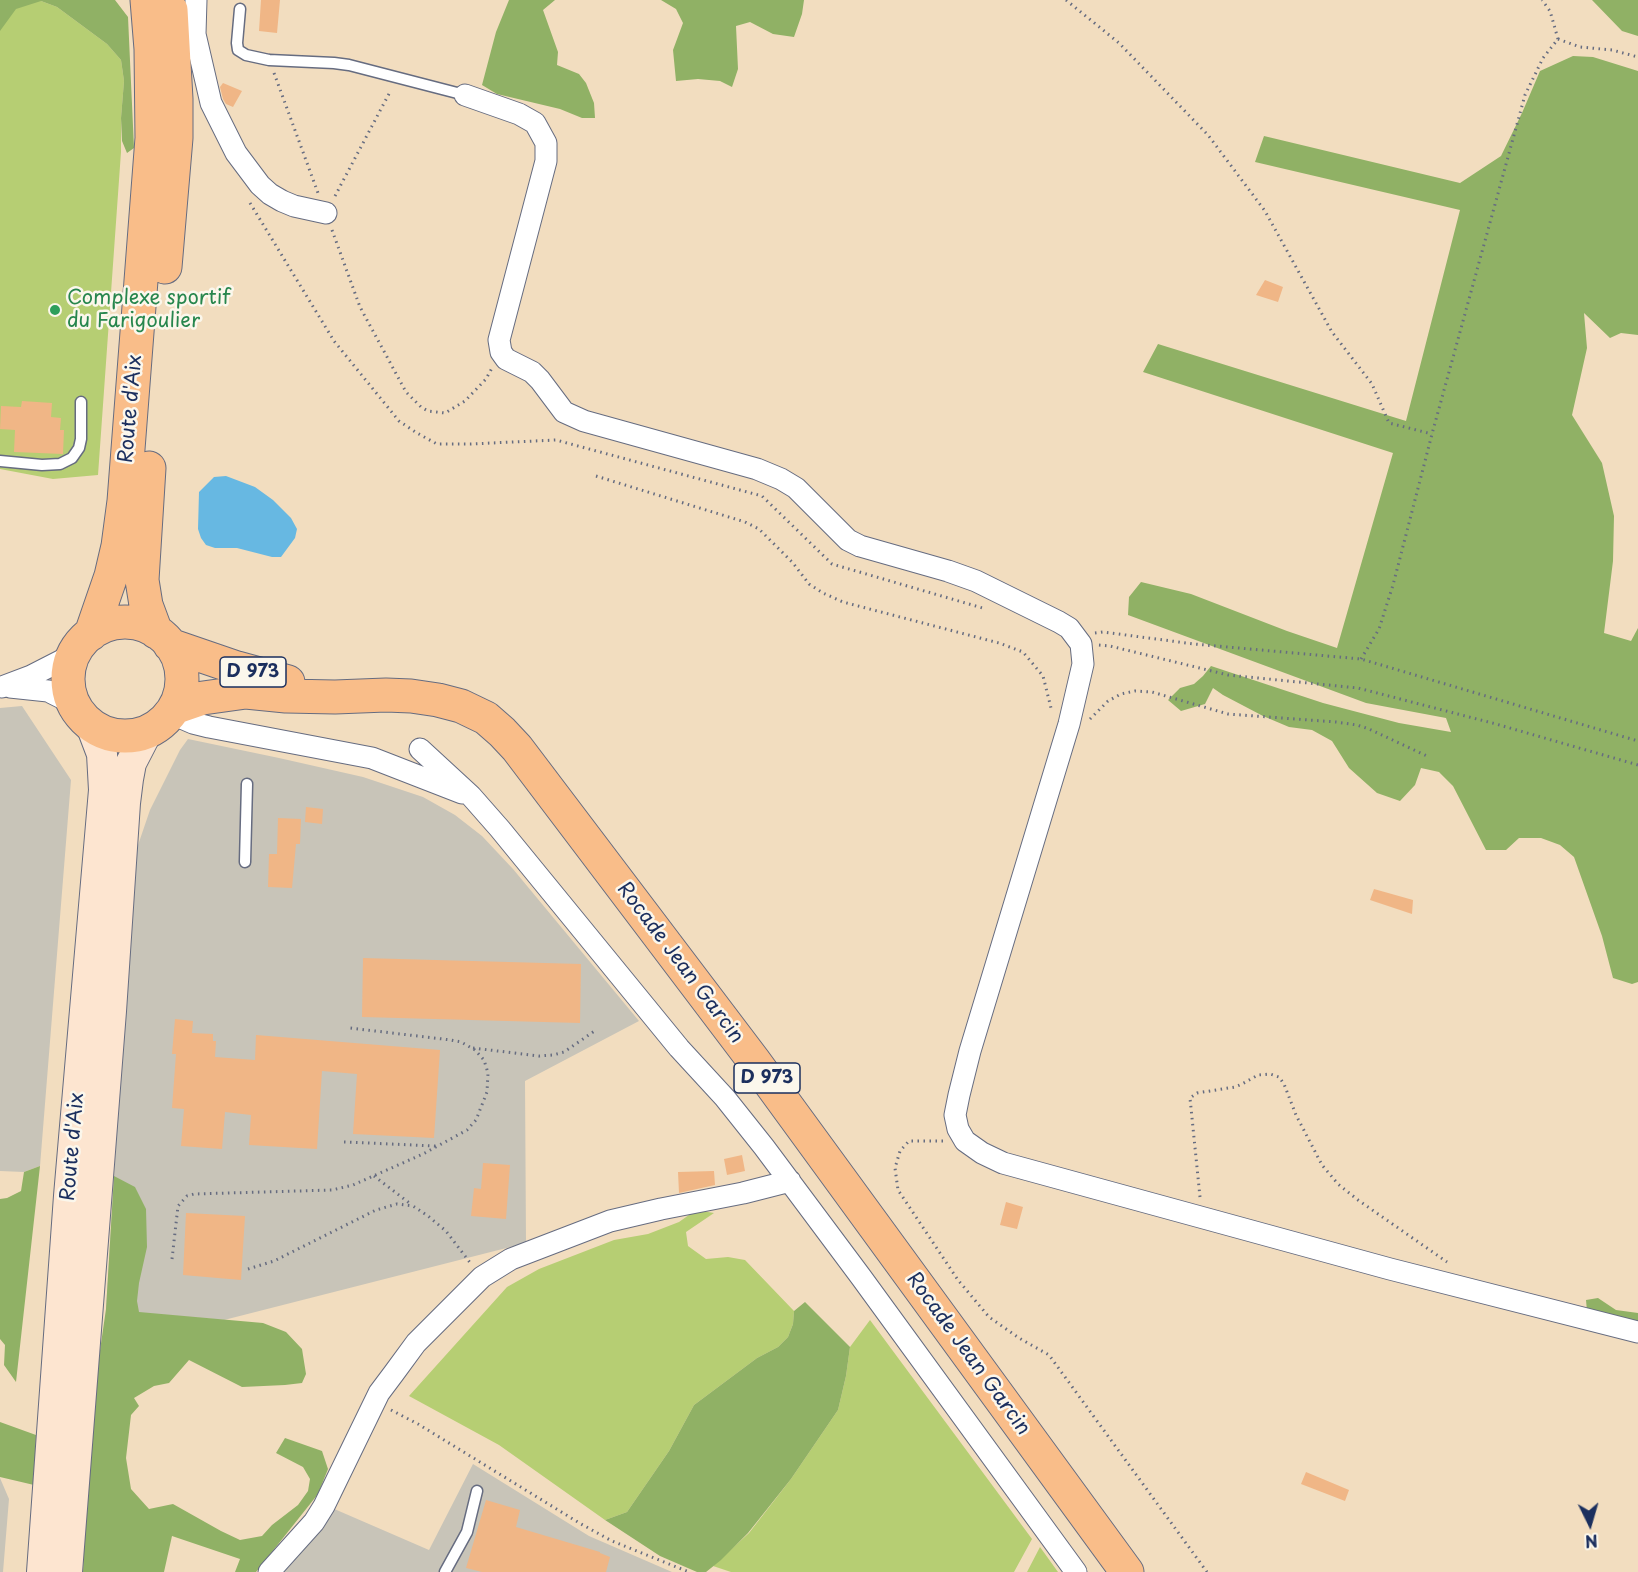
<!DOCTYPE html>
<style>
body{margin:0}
#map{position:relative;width:1638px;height:1572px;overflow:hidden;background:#f2ddbf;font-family:"Playpen Sans",sans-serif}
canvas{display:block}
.north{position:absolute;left:1560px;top:1494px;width:60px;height:60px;-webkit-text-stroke:4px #fbf7ec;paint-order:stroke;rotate:175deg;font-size:16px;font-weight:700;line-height:24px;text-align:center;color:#1b2f5e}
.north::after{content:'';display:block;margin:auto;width:21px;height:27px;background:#1b2f5e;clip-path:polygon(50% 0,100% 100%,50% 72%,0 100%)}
</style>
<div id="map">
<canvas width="1638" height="1572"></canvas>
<div class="north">N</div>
</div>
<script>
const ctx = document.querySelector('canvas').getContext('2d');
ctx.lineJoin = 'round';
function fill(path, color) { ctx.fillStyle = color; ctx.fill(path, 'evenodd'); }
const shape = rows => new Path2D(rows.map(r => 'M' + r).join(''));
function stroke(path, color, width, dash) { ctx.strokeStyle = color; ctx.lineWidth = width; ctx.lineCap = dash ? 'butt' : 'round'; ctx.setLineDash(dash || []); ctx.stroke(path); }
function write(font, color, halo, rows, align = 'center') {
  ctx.font = font + ' "Playpen Sans",sans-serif'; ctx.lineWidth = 5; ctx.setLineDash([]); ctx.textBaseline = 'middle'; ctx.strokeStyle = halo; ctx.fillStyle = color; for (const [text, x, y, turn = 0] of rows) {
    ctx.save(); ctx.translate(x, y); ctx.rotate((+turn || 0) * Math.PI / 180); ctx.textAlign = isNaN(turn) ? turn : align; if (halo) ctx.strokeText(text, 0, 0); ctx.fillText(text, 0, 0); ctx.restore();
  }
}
const industrial = shape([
 [22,706,71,780,40,1166,24,1172,0,1171,0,708],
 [188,739,279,758,363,777,423,797,455,815,482,836,513,869,639,1021,525,1081,526,1243,224,1320,106,1310,127,962,137,848,150,810,180,750],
 [473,1464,589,1536,672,1572,282,1572,332,1508,429,1550],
 [0,1478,9,1499,3,1572,0,1572]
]);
const green = shape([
 [0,0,40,0,41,1,57,7,107,44,121,60,124,81,121,118,121,152,98,475,53,479,0,469],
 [696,1210,714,1213,686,1232,688,1246,706,1259,728,1257,745,1260,794,1311,793,1324,788,1337,778,1347,757,1358,694,1405,669,1451,627,1512,605,1520,499,1445,409,1396,507,1287,539,1269,614,1240,648,1234,679,1222],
 [870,1320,1032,1539,1014,1572,731,1572,713,1566,749,1533,791,1479,838,1410,846,1376,850,1347],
 [1040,1547,1058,1572,1027,1572]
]);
const forest = shape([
 [0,0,115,0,128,17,134,148,127,153,122,141,121,118,124,81,121,60,107,44,57,7,41,1,16,9,0,31],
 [509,0,555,0,543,10,558,52,557,65,579,74,586,83,594,103,595,118,582,118,560,109,497,94,482,85,496,32],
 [661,0,804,0,802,14,794,37,773,34,750,22,736,26,738,69,732,87,720,81,698,79,676,81,673,50,683,23,676,9],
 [1592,0,1638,0,1638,36,1622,31],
 [1573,56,1593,57,1638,71,1638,335,1621,333,1610,338,1584,313,1587,348,1572,415,1602,463,1614,516,1613,561,1604,633,1631,641,1638,628,1638,982,1632,984,1613,978,1602,936,1574,857,1560,845,1541,838,1519,838,1506,850,1486,850,1453,786,1439,772,1421,768,1415,785,1400,801,1377,793,1349,768,1332,741,1312,730,1289,727,1263,716,1223,695,1213,688,1205,704,1181,711,1168,700,1180,688,1194,684,1203,676,1211,666,1323,703,1399,723,1451,732,1446,718,1366,703,1128,615,1129,597,1141,582,1191,594,1287,631,1337,648,1393,453,1143,372,1158,344,1406,421,1460,210,1255,162,1264,136,1460,183,1501,156,1522,113,1540,71],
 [40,1166,16,1382,4,1365,5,1345,0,1339,0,1199,7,1198,21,1191,24,1172],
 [114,1176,135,1187,146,1209,147,1247,139,1283,137,1301,139,1312,263,1323,286,1332,302,1349,306,1374,302,1383,285,1385,242,1387,189,1360,169,1383,154,1386,134,1398,139,1406,131,1415,126,1458,131,1489,149,1509,173,1504,221,1531,240,1540,262,1536,272,1525,298,1505,308,1491,310,1479,303,1467,276,1453,285,1438,322,1451,328,1469,318,1494,256,1572,235,1572,240,1559,172,1536,164,1572,83,1572,87,1484,96,1378,106,1309],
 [1598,1298,1616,1310,1638,1313,1638,1326,1587,1311,1586,1300],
 [805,1302,850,1347,846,1376,838,1410,791,1479,748,1533,721,1560,706,1572,697,1572,660,1556,605,1520,627,1512,669,1451,694,1405,757,1358,778,1347,788,1337,793,1324,794,1311],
 [0,1422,36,1435,34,1485,0,1477]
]);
const water = shape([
 [226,476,255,487,273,500,291,518,297,529,295,538,281,557,272,557,237,548,215,548,206,545,201,538,198,529,199,492,214,477]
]);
const building = shape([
 [261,0,280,0,277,33,259,31],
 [223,83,242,91,233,107,226,104,223,99,220,87],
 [1265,280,1283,287,1278,302,1256,295],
 [22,401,52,403,51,417,61,418,60,430,64,430,63,454,14,452,15,430,0,429,1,406,21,407],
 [306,807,323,809,322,824,305,822],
 [278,818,301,819,300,844,296,844,292,888,268,887,269,854,277,854],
 [1374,889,1413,900,1412,914,1370,900],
 [363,958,581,964,580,1023,362,1017],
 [175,1019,193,1021,192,1033,213,1034,213,1041,216,1041,215,1057,255,1060,256,1035,440,1050,434,1138,353,1134,357,1074,322,1071,317,1149,249,1145,251,1115,225,1112,222,1149,181,1146,184,1109,172,1108,176,1054,172,1054],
 [742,1155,745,1171,727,1175,724,1159],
 [483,1163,510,1165,506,1219,471,1216,474,1188,481,1189],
 [714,1171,715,1185,679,1193,678,1172],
 [1006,1202,1023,1207,1017,1229,1000,1225],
 [186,1213,245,1216,241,1280,183,1275],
 [1306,1472,1349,1490,1345,1501,1301,1484],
 [486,1500,520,1510,516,1527,600,1552,600,1553,610,1557,606,1572,482,1572,466,1568]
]);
const path = shape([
 [1066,0,1119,43,1208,135,1265,211,1332,332,1372,384,1389,423,1432,434],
 [1558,39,1580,47,1612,50,1638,57],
 [274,73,318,193],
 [335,196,391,90],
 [250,203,334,341,399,421,417,433,437,444,470,444,556,440,762,496,832,564,986,609],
 [332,230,360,307,406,392,421,407,428,411,445,413,465,401,486,379,492,368],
 [596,476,745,522,759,529,793,563,809,584,823,593,843,602,999,643,1023,652,1043,676,1052,712],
 [1095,633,1103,632,1194,644,1361,659,1638,741],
 [1099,645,1110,646,1228,675,1358,688,1496,724,1638,765],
 [1361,659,1379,629,1393,585,1432,434,1525,95,1543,58,1558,39,1550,11,1542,0],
 [1090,719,1108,701,1121,694,1135,691,1152,692,1228,714,1336,722,1357,725,1369,729,1427,756],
 [473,1048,539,1056,553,1055,564,1052,596,1030],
 [943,1141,909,1141,900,1151,895,1168,898,1190,958,1280,989,1317,1019,1338,1049,1355,1207,1572],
 [344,1142,436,1146],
 [374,1176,412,1205],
 [1200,1197,1190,1098,1197,1093,1235,1087,1242,1084,1258,1075,1270,1074,1279,1077,1284,1084,1296,1115,1322,1165,1338,1184,1358,1200,1447,1262],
 [172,1259,178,1206,187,1196,194,1194,332,1190,353,1185,423,1154,467,1130,476,1120,487,1092,488,1073,484,1060,475,1050,461,1042,451,1040,350,1028],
 [248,1269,274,1261,376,1210,397,1204,413,1206,428,1216,446,1231,471,1264],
 [391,1410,418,1424,581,1524,612,1541,689,1572]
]);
const lane = shape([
 [240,9,237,43,238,50,246,55,269,60,334,63,349,65,465,95],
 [0,461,42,465,60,464,72,458,79,448,81,439,81,402],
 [245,862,247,784],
 [445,1572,467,1532,477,1491]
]);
const street = shape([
 [196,0,195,34,211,103,236,153,260,185,270,194,282,201,294,206,326,213],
 [465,95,519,114,535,123,546,143,546,161,499,340,501,352,506,359,532,372,540,380,564,412,584,421,757,469,781,479,796,488,848,540,860,546,948,571,976,581,1059,622,1069,628,1081,644,1083,664,1069,724,970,1051,959,1095,955,1115,958,1129,965,1141,982,1153,1003,1163,1390,1269,1638,1332],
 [2,687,31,676,74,654],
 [10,687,48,691,74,704],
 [170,713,193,723,209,727,372,758,462,793],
 [420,749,471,796,500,829,679,1048,725,1098,764,1147,861,1277,1076,1572],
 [269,1572,314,1522,324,1506,379,1393,394,1373,416,1343,482,1277,511,1259,610,1221,661,1209,743,1193,790,1181]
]);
const secondary = shape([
 [42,1572,69,1196,104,790,102,754,91,725],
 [67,1572,111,1011,125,803,128,779,131,763,147,732]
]);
const primary = shape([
 [165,267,176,138,176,99,171,10],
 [149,468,142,580,146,605,156,632],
 '68 679a57 57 0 1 1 114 0a57 57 0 1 1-114 0Z',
 [91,634,111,576,118,546,124,501,152,138,151,49,147,0],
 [170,645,237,668,288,682],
 [174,708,203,698,246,692,286,696,335,697,386,695,411,696,438,700,461,706,486,718,502,732,517,748,754,1061,1127,1572]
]);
const markers = [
 [55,310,6,"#2e9e5b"]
];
const shields = [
 [253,672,66],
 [767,1078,66]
];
const shieldNames = [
 ["D 973",253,672],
 ["D 973",767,1078]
];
const leisureNames = [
 ["Complexe sportif",67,298],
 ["du Farigoulier",67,321]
];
const streetNames = [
 ["Route d'Aix",131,409,-85],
 ["Rocade Jean Garcin",680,963,53],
 ["Route d'Aix",73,1147,-85],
 ["Rocade Jean Garcin",968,1354,54]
];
fill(industrial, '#c8c4b8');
fill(green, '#b6ce73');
fill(forest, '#90b165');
fill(water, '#67b8e2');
fill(building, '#f0b686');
stroke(lane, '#666c80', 13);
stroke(street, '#666c80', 23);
stroke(secondary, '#666c80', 32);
stroke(primary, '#666c80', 35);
stroke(path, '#666c80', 3, [1.5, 4.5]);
stroke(lane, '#fff', 10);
stroke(street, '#fff', 21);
stroke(secondary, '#fde5d0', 30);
stroke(primary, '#f9bd89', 33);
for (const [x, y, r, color] of markers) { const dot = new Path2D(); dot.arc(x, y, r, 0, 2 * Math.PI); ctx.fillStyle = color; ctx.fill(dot); stroke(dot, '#fbf7ec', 2); }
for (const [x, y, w] of shields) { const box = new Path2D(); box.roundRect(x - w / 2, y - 15, w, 30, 4.5); ctx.fillStyle = '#fbf7ec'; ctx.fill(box); stroke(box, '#1b2f5e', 1.5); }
write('bold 18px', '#1b2f5e', null, shieldNames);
write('20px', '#27864d', '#fbf7ec', leisureNames, 'left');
write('20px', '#1b2f5e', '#fbf7ec', streetNames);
</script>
